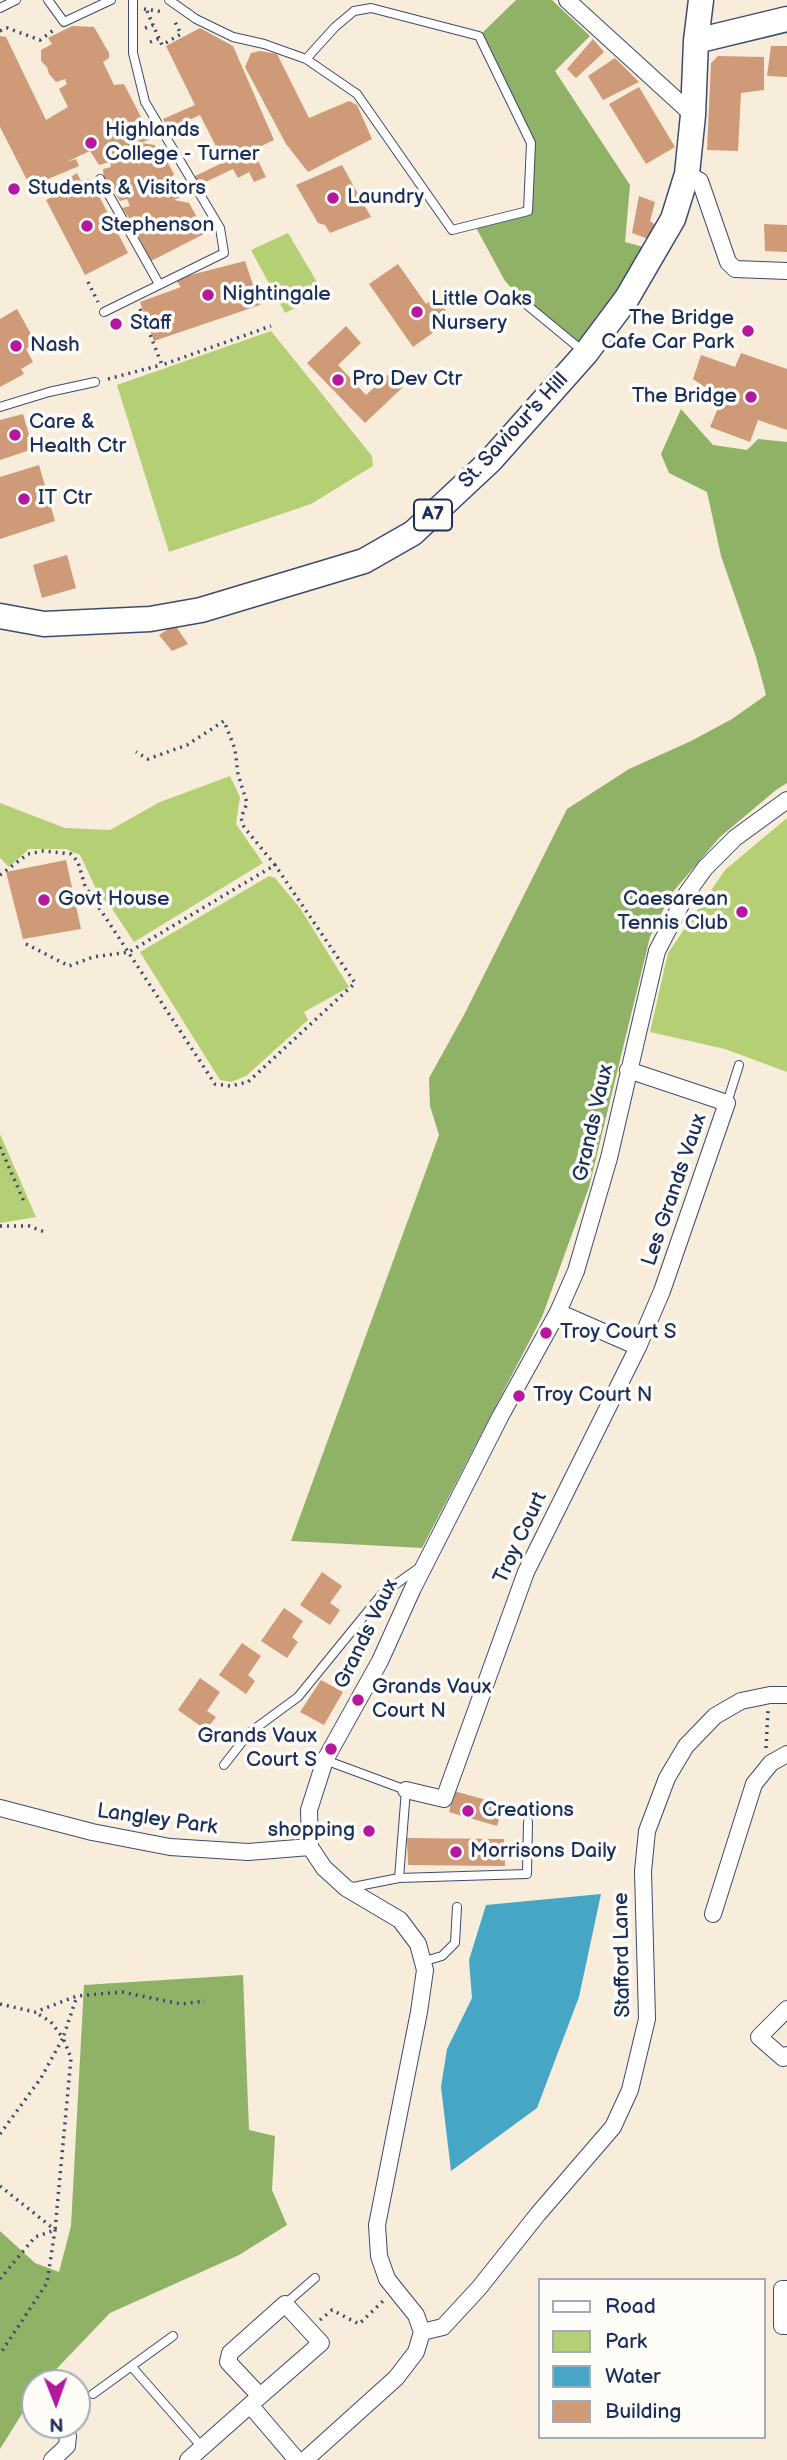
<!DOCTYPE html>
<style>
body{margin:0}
#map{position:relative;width:787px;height:2460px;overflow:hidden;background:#f8ecdb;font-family:"Balsamiq Sans",sans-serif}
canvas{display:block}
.legend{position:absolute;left:538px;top:2278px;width:228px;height:161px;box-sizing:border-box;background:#fdfcf7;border:2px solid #a3aaba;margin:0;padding:9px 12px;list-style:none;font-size:21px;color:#1b2f5e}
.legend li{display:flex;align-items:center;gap:14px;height:35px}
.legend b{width:35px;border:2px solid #a3aaba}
.north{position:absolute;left:21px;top:2369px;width:70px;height:70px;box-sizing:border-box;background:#fdfcf7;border:2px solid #a3aaba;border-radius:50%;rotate:179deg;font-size:19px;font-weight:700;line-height:28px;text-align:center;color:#1b2f5e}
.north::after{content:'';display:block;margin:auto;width:24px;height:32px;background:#b5179e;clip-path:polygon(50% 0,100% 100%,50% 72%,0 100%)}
</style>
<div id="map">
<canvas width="787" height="2460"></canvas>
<ul class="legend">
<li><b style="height:9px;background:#fff"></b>Road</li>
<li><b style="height:19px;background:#b5cf75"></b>Park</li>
<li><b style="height:19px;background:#45a7c5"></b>Water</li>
<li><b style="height:19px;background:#ce9a78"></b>Building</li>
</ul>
<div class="north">N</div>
</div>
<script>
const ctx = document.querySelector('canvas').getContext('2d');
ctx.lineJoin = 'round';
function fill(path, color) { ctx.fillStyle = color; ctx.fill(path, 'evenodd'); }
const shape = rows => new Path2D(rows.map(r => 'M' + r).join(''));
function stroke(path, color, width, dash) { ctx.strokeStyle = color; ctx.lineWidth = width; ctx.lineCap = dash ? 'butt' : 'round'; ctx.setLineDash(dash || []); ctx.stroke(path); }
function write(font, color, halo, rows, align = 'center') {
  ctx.font = font + ' "Balsamiq Sans",sans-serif'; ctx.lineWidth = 7; ctx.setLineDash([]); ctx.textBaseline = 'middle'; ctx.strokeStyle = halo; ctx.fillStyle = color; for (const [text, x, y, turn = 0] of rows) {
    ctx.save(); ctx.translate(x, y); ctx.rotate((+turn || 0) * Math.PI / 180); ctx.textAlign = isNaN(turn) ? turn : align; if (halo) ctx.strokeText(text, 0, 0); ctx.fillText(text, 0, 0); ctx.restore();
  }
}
const green = shape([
 [288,233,324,294,285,313,251,250],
 [271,331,372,456,373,466,311,504,169,552,117,385],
 [230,776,240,797,236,824,263,863,134,942,111,907,99,895,80,855,66,849,29,849,9,867,0,858,0,803,65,828,110,830,160,802],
 [787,818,787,1072,725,1049,650,1032,668,953,725,870],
 [269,876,275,878,300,908,349,987,304,1012,308,1020,246,1076,231,1082,220,1080,140,952],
 [0,1134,36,1217,0,1223]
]);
const forest = shape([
 [516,0,552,0,590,36,555,71,630,185,625,242,647,248,612,306,577,347,527,305,505,281,474,224,528,211,531,143,479,36],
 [681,409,713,445,747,450,758,439,787,442,787,783,776,790,720,837,671,894,650,937,589,1187,542,1317,422,1548,291,1541,439,1135,430,1106,429,1078,465,1013,567,809,629,769,691,741,732,719,766,695,756,657,721,556,707,492,669,473,661,454],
 [243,1975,249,2130,275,2136,272,2190,287,2225,239,2255,110,2313,43,2383,35,2383,35,2393,0,2449,0,2231,35,2263,59,2272,71,2226,84,1985]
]);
const water = shape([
 [601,1894,579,1997,537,2108,451,2171,441,2087,447,2049,472,1998,469,1960,486,1905]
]);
const building = shape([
 [72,26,94,27,109,53,109,58,103,62,114,85,124,84,141,117,134,122,138,127,149,122,155,137,141,143,155,145,158,153,163,154,174,174,167,183,170,187,180,182,185,192,185,195,174,200,189,203,206,233,151,261,134,228,142,225,141,218,132,222,122,208,130,206,127,199,120,201,111,186,104,181,103,169,111,167,110,162,99,165,90,151,66,162,76,159,79,166,41,182,29,184,0,127,0,36,6,37,46,120,68,107,59,89,67,84,65,79,56,82,49,74,47,67,41,61,41,50,52,44,48,38],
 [200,28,233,46,274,140,253,150,266,177,254,182,249,172,238,178,233,169,197,186,193,177,224,162,200,115,169,129,163,119,195,105,166,46],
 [593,39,604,52,576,78,567,69],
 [771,46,787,46,787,77,767,76],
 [260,51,277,54,309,118,349,101,357,105,372,139,308,172,286,144,245,67,251,53],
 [718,56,764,57,764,90,741,93,738,151,707,150,711,63],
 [615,58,639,82,603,100,588,76],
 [639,87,675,147,646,164,609,104],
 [342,165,371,217,330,233,325,225,318,223,296,185],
 [77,173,81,181,89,179,95,188,128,253,85,275,46,200,52,197,49,191],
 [639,196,655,202,650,221,657,226,651,240,632,233],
 [764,224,787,225,787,252,765,251],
 [245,261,260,305,154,341,140,302,181,287,175,279],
 [398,264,426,304,436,297,452,319,413,347,369,284],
 [17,309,36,343,26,349,33,362,21,369,24,374,0,387,0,319],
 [346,326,361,343,338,365,366,395,390,373,403,387,365,423,307,363],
 [741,353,787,369,787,430,758,420,750,442,710,427,721,401,709,393,709,390,693,379,701,355,735,367],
 [23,414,33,449,0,460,0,420],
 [39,465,55,521,0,539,0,477],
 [67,555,76,588,42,598,33,565],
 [175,625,188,644,172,651,159,635],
 [66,860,81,929,23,939,6,872],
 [322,1572,342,1586,330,1603,340,1610,330,1625,300,1605],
 [284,1608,303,1621,292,1637,298,1642,287,1658,261,1641],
 [242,1643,261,1656,248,1675,255,1681,246,1694,219,1675],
 [200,1678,220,1692,207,1711,216,1717,206,1730,178,1710],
 [321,1680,343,1692,324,1725,300,1712],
 [454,1791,504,1805,497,1826,449,1812],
 [407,1838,504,1839,505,1866,408,1865]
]);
const path = shape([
 [144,9,164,12],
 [147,11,153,25],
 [145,28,153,25,162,45,181,34,174,20],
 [0,31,7,28,40,40,55,29],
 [150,42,160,38],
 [88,282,98,302],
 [140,309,162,365,271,326],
 [108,379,161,365],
 [0,875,28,854,43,851,71,854,78,862,85,886,94,900,215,1084,230,1086,248,1082,355,983,275,865],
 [26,944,69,966,93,957,129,952,275,865,244,827,241,818,247,803,238,774,235,749,224,721,187,745,148,759,136,752],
 [0,1147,25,1204],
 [0,1226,29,1226,47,1233],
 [766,1748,768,1711],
 [0,2004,35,2012,77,1996,122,1992,181,2004,205,2001],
 [0,2134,41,2078,63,2038,51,2022,35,2012],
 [0,2186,55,2230,47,2283,0,2354],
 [0,2279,35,2237,55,2230,71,2058,63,2038,77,1996],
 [320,2320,332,2310,359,2324,383,2301]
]);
const service = shape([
 [48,0,64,22,111,0],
 [169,0,196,19,233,37,264,44,306,59,357,94,452,230,528,211,531,143,479,36,371,8,354,11,335,27,306,59],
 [0,8,16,0],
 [100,179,159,284],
 [527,305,584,352],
 [104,312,224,253,220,228,145,102,133,53,133,0],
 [0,407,49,392,95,382],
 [727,1103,739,1065],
 [325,1760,406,1790,399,1878],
 [224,1765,249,1733,298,1697,382,1594,420,1567],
 [348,1888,399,1878,527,1874,528,1822],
 [425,1961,442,1956,455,1943,457,1907],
 [285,2304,315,2278],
 [132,2367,202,2447],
 [93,2394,173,2336]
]);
const minor = shape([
 [567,0,693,115],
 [687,174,700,181,728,262,735,269,787,271],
 [628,1070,727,1103,662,1291,638,1347],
 [406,1790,444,1799,526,1572,638,1347,558,1312],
 [0,1808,92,1832,170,1847,248,1852,310,1847],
 [713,1914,754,1784,771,1763,787,1754],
 [787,2009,759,2037,783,2058,787,2055],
 [787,2289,782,2289,782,2326,787,2326],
 [422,2332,443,2327,479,2288,538,2214,613,2127,630,2090,647,2019,643,1871,647,1831,667,1778,686,1746,715,1716,741,1701,770,1695,787,1695],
 [260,2396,228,2362,230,2353,285,2304,321,2343,250,2405,297,2460],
 [52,2460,67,2446,68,2436,60,2425],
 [188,2460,250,2405],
 [305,2460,396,2378,416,2352,422,2332,416,2315,387,2279,379,2256,377,2225,419,2012,425,1970,418,1944,400,1920,346,1888,324,1868,310,1847,309,1810,325,1760,380,1661,413,1588,500,1417,558,1312,576,1271,609,1158,657,951,687,893,705,868,735,838,787,800]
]);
const primary = shape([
 [696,41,787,19],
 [0,616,44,624,150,619,201,610,364,561,413,533,490,461,586,353,627,298,673,219,687,174,693,115,696,41,701,0]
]);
const markers = [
 [91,143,7,"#b5179e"],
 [14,189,7,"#b5179e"],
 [333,198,7,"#b5179e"],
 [87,226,7,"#b5179e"],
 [208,295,7,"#b5179e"],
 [417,312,7,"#b5179e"],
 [116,324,7,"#b5179e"],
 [748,331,7,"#b5179e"],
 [16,346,7,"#b5179e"],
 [338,380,7,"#b5179e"],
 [751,397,7,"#b5179e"],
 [15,435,7,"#b5179e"],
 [24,499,7,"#b5179e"],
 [44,900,7,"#b5179e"],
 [742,912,7,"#b5179e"],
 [546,1333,7,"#b5179e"],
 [519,1396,7,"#b5179e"],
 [358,1700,7,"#b5179e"],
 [331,1749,7,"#b5179e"],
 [468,1811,7,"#b5179e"],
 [369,1831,7,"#b5179e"],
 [456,1852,7,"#b5179e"]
];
const shields = [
 [433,515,38]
];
const shieldNames = [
 ["A7",433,515]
];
const poiNames = [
 ["Highlands",105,131],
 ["College - Turner",105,155],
 ["Students & Visitors",28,189],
 ["Laundry",347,198],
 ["Stephenson",101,226],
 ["Nightingale",222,295],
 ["Little Oaks",431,300],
 ["Nursery",431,324],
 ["The Bridge",734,319,"right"],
 ["Cafe Car Park",734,343,"right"],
 ["Staff",130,324],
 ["Nash",30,346],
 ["Pro Dev Ctr",352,380],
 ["The Bridge",737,397,"right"],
 ["Care &",29,423],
 ["Health Ctr",29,447],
 ["IT Ctr",38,499],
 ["Govt House",58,900],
 ["Caesarean",728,900,"right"],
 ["Tennis Club",728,924,"right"],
 ["Troy Court S",560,1333],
 ["Troy Court N",533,1396],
 ["Grands Vaux",372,1688],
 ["Court N",372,1712],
 ["Grands Vaux",317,1737,"right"],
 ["Court S",317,1761,"right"],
 ["Creations",482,1811],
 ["shopping",355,1831,"right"],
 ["Morrisons Daily",470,1852]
];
const streetNames = [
 ["St. Saviour's Hill",514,431,-47],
 ["Grands Vaux",594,1123,-77],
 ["Les Grands Vaux",675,1190,-71],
 ["Troy Court",521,1538,-65],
 ["Grands Vaux",367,1634,-64],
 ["Langley Park",157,1820,8],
 ["Stafford Lane",623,1955,-91]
];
fill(green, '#b5cf75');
fill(forest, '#90b266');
fill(water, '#45a7c5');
fill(building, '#ce9a78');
stroke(service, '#3c4b71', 10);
stroke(minor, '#3c4b71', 18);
stroke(primary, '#3c4b71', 27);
stroke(path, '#3c4b71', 3.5, [2, 5]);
stroke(service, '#fff', 8);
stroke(minor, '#fff', 16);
stroke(primary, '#fff', 24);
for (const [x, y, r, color] of markers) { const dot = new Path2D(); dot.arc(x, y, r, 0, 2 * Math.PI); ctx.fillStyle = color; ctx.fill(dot); stroke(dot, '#fdfcf7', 2.5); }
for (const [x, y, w] of shields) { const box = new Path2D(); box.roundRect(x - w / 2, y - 15.5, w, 31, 5); ctx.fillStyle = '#fdfcf7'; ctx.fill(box); stroke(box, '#1b2f5e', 2); }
write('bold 19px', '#1b2f5e', null, shieldNames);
write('21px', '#1b2f5e', '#fdfcf7', poiNames, 'left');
write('21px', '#1b2f5e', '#fdfcf7', streetNames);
</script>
